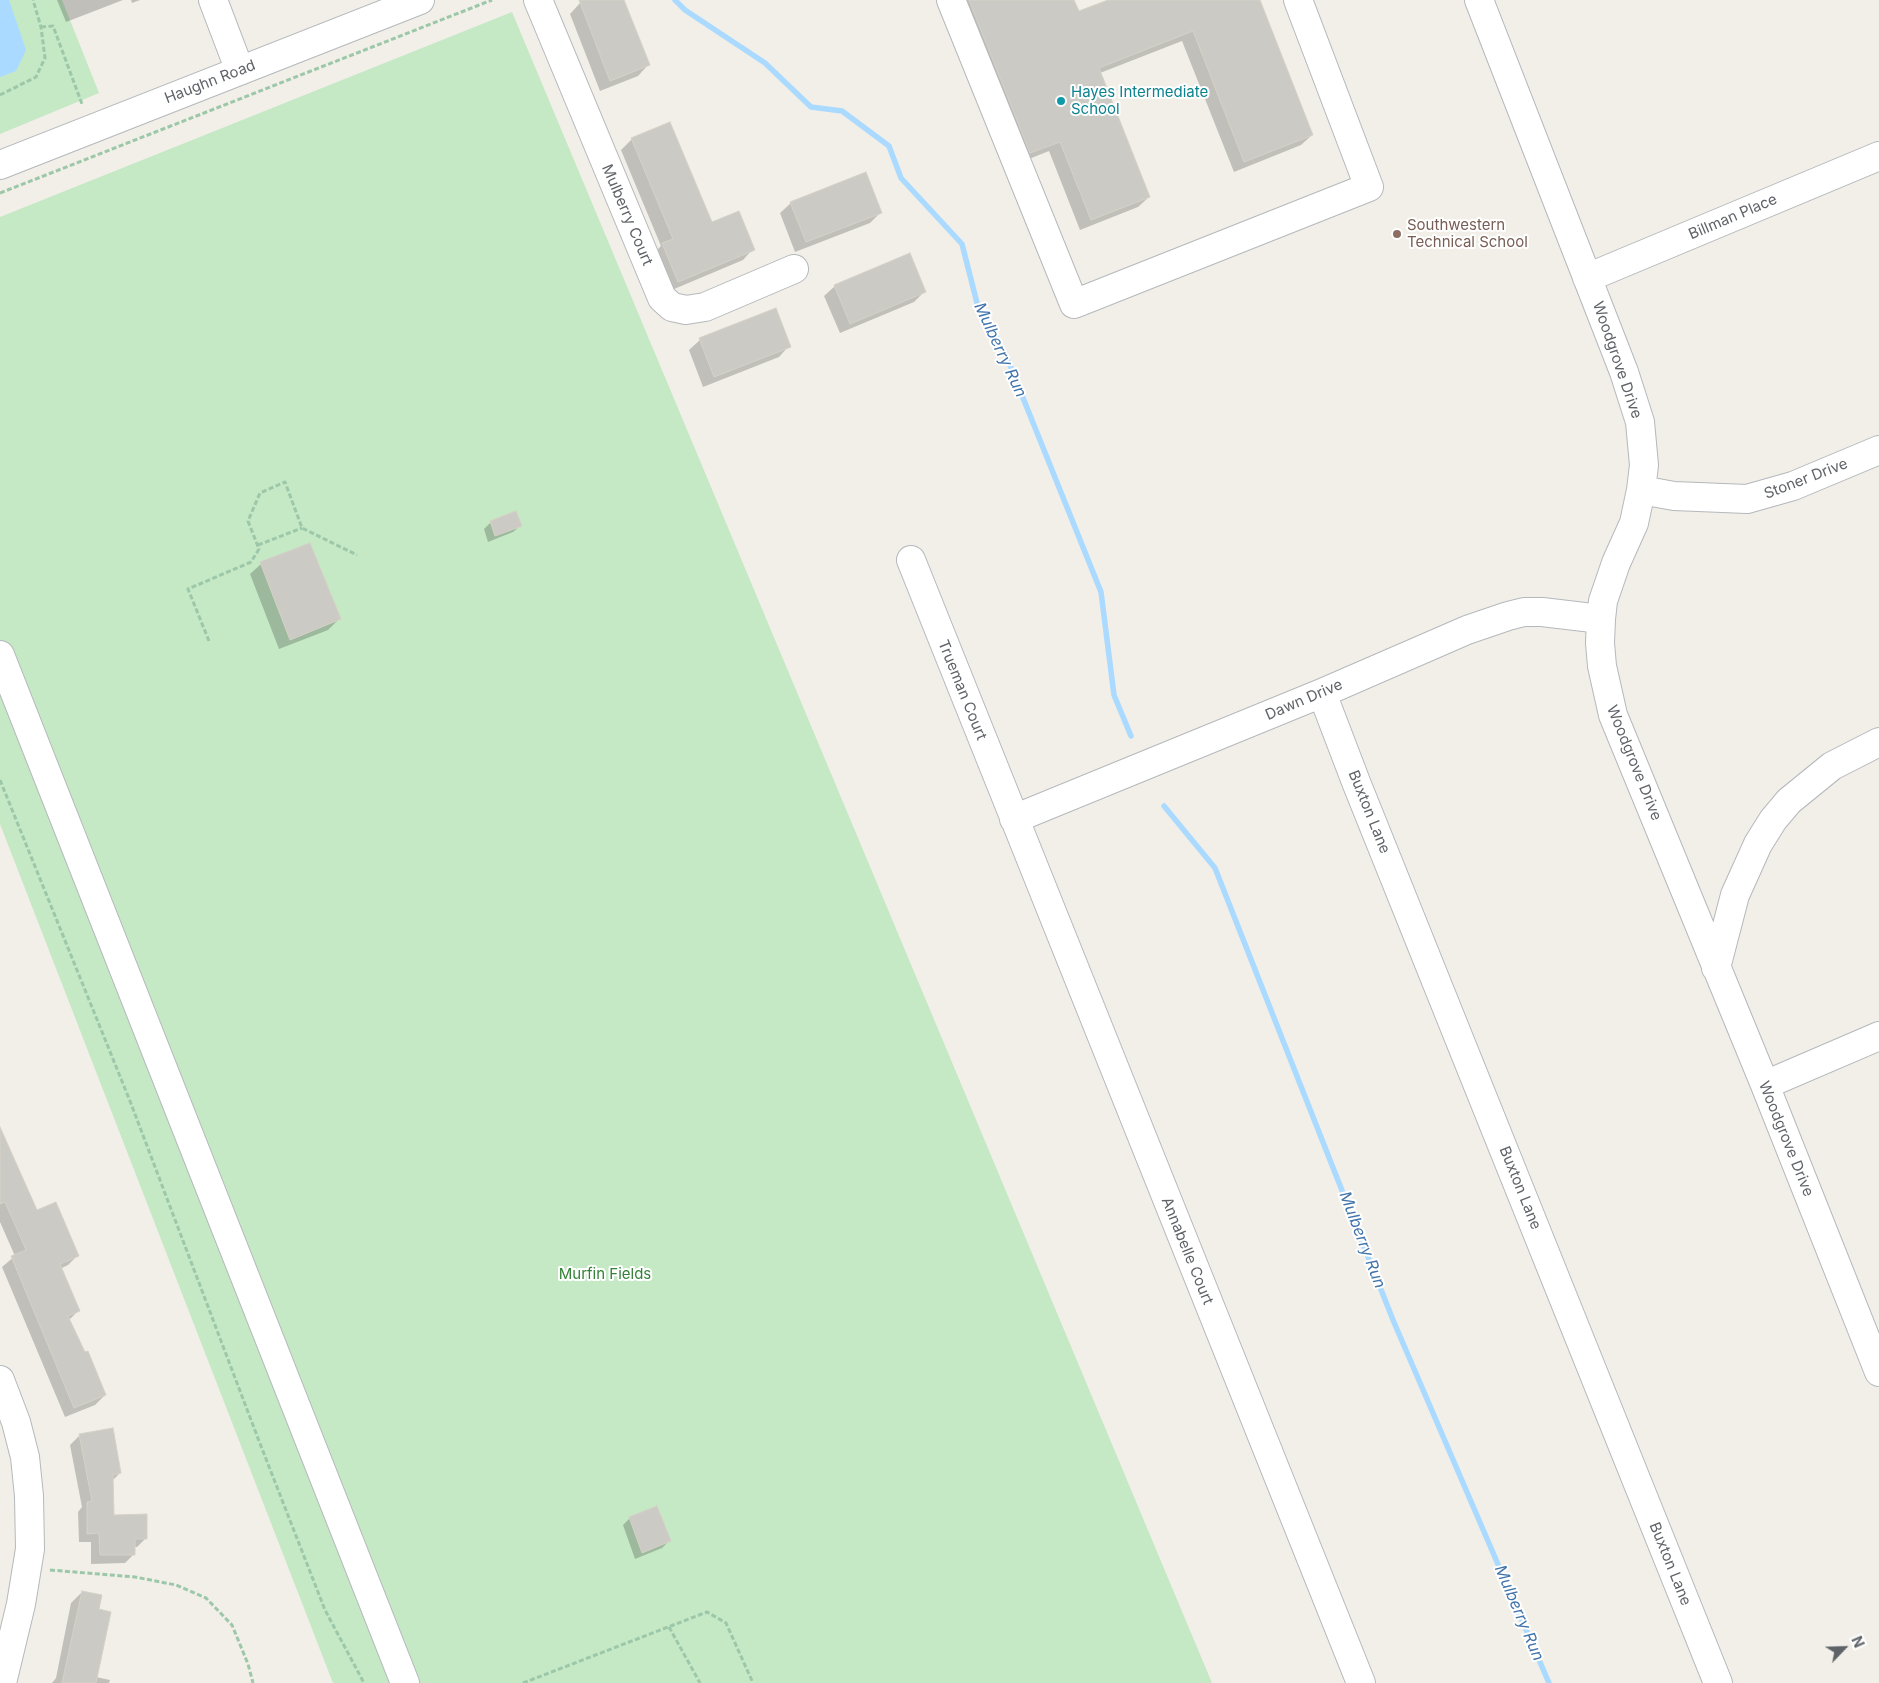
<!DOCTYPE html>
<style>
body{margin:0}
#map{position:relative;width:1879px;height:1683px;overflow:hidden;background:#f1efe8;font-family:Inter,sans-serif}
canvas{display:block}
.north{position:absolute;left:1819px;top:1623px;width:50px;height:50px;-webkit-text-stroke:4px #fff;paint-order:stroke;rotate:66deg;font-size:14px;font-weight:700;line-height:20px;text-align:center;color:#5f6368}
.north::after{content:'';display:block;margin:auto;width:18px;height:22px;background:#5f6368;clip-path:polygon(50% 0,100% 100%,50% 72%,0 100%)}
</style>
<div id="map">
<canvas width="1879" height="1683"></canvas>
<div class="north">N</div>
</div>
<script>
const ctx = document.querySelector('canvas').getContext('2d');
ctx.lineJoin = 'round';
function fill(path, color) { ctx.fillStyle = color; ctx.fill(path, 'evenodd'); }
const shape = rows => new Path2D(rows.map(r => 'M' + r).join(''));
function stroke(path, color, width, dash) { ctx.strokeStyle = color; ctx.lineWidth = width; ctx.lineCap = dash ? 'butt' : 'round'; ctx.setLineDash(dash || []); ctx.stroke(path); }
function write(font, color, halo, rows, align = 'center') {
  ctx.font = font + ' Inter,sans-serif'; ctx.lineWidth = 4; ctx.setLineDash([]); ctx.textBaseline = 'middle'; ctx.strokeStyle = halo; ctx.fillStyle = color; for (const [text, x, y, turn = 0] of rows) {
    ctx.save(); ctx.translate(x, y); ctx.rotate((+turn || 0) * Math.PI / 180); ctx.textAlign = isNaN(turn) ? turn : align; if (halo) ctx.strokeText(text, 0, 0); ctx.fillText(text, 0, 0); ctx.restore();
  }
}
const green = shape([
 [0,0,62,0,99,93,0,134],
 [512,12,1212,1683,333,1683,0,824,0,217]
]);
const water = shape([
 [0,0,9,0,26,50,16,71,0,77]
]);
const shadow = shape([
 [57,0,123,0,66,22],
 [131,0,140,0,132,3],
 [589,0,623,0,648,65,638,76,600,91,570,14,580,3],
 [954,0,1073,0,1078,13,1111,0,1259,0,1312,135,1301,145,1234,172,1182,41,1100,73,1149,197,1138,207,1080,230,1049,151,1019,163],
 [632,139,711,224,753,249,743,260,667,292,652,255,661,246,621,150],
 [791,203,881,212,870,223,795,252,780,213],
 [835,286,925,291,914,302,840,333,824,296],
 [700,340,789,346,779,357,703,387,689,350],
 [491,522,520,526,513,532,488,542,484,529],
 [261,564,339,619,328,630,279,649,250,574],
 [0,1130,36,1212,77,1256,68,1265,60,1269,79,1310,69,1320,105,1395,95,1405,65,1417,2,1267,15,1256,0,1222],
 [80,1435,120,1473,112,1481,113,1516,146,1538,137,1547,134,1547,134,1554,125,1563,91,1564,91,1542,79,1542,78,1512,82,1507,70,1445],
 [630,1518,669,1541,662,1548,635,1559,623,1525],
 [82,1592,97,1610,96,1677,110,1680,109,1683,52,1683,56,1678,71,1603]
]);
const stream = shape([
 [675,0,685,10,765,63,811,107,842,111,889,146,901,178,962,244,977,303,1005,353,1101,592,1114,695,1131,736],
 [1164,806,1215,868,1393,1320,1549,1683]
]);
const building = shape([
 [579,0,624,0,650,65,610,81,579,0],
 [969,0,1074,0,1079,11,1108,0,1260,0,1313,135,1244,162,1193,31,1099,68,1150,197,1091,220,1060,142,1030,153,969,0],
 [670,122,712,222,739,211,755,250,678,282,662,243,673,239,631,138,670,122],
 [866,172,882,213,806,242,790,202,866,172],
 [910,253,926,292,850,324,834,285,910,253],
 [776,308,791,347,714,377,699,338,776,308],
 [516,511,522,526,495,536,490,521,516,511],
 [310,543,341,619,290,640,260,562,310,543],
 [0,1127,37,1210,56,1202,79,1256,60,1264,80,1311,68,1316,85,1352,88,1351,106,1395,74,1408,11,1256,26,1250,5,1202,0,1204,0,1127],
 [113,1428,121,1473,113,1475,114,1515,147,1514,147,1539,135,1539,135,1555,100,1555,99,1533,87,1534,87,1502,92,1501,79,1434,113,1428],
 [657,1506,671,1541,642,1553,629,1517,657,1506],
 [82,1591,102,1595,99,1609,111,1612,96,1683,62,1683,82,1591]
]);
const path = shape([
 [41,27,53,26,82,104],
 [0,95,36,77,45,58,41,27,33,0],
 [0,193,492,0],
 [258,545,302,528],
 [209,641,188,589,251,562,259,549,248,521,260,493,285,482,302,528,357,555],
 [0,780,130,1101,259,1441,325,1610,364,1683],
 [50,1570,135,1577,176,1585,206,1598,232,1625,248,1664,253,1683],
 [669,1627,700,1683],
 [523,1683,707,1612,726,1623,753,1683]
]);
const minor = shape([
 [213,0,240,71],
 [538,0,662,298,672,307,686,310,705,307,794,269],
 [951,0,1074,304,1369,187,1298,0],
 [1479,0,1624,372,1640,422,1644,465,1641,490,1634,523,1616,563,1603,601,1601,619,1600,643,1602,666,1613,715,1765,1085,1879,1372],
 [0,165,420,0],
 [1587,278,1879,156],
 [1641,490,1674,496,1747,499,1793,486,1879,450],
 [911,560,1361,1683],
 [0,655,405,1683],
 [1322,693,1356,782,1718,1683],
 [1014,819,1322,693,1467,630,1508,616,1524,612,1542,612,1601,619],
 [1716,968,1735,895,1758,844,1773,820,1789,801,1832,766,1879,742],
 [1765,1085,1879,1036],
 [0,1380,16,1422,25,1457,29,1496,30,1549,21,1604,2,1683]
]);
const markers = [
 [1061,101,5,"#0f9aa8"],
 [1397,234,5,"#8d6e63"]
];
const streetNames = [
 ["Haughn Road",210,82,-21],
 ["Mulberry Court",627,215,67],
 ["Billman Place",1733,217,-23],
 ["Woodgrove Drive",1617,360,71],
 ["Stoner Drive",1806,479,-21],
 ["Trueman Court",962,690,68],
 ["Dawn Drive",1304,700,-23],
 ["Woodgrove Drive",1634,763,68],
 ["Buxton Lane",1369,812,68],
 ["Woodgrove Drive",1786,1139,68],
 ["Buxton Lane",1520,1188,68],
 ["Annabelle Court",1187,1251,68],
 ["Buxton Lane",1670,1564,68]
];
const cultureNames = [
 ["Hayes Intermediate",1071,92],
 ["School",1071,109]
];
const educationNames = [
 ["Southwestern",1407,225],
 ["Technical School",1407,242]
];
const parkNames = [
 ["Murfin Fields",605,1274]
];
const waterNames = [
 ["Mulberry Run",1000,350,65],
 ["Mulberry Run",1362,1240,69],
 ["Mulberry Run",1519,1613,67]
];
fill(green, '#c5e8c5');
fill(water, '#aadaff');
fill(shadow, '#0003');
stroke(stream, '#aadaff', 5.5);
fill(building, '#cccac5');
stroke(building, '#d6d1c6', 1);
stroke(minor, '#b5b8bc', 30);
stroke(path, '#9cc7a9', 3, [5, 2.5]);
stroke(minor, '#fff', 28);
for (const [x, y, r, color] of markers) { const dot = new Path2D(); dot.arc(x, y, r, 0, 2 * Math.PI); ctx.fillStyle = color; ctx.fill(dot); stroke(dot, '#fff', 2); }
write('15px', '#5f6368', '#fff', streetNames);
write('15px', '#0d838f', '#fff', cultureNames, 'left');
write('15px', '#785e54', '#fff', educationNames, 'left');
write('15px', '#348238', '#fff', parkNames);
write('italic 16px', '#4174aa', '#fff', waterNames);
</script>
